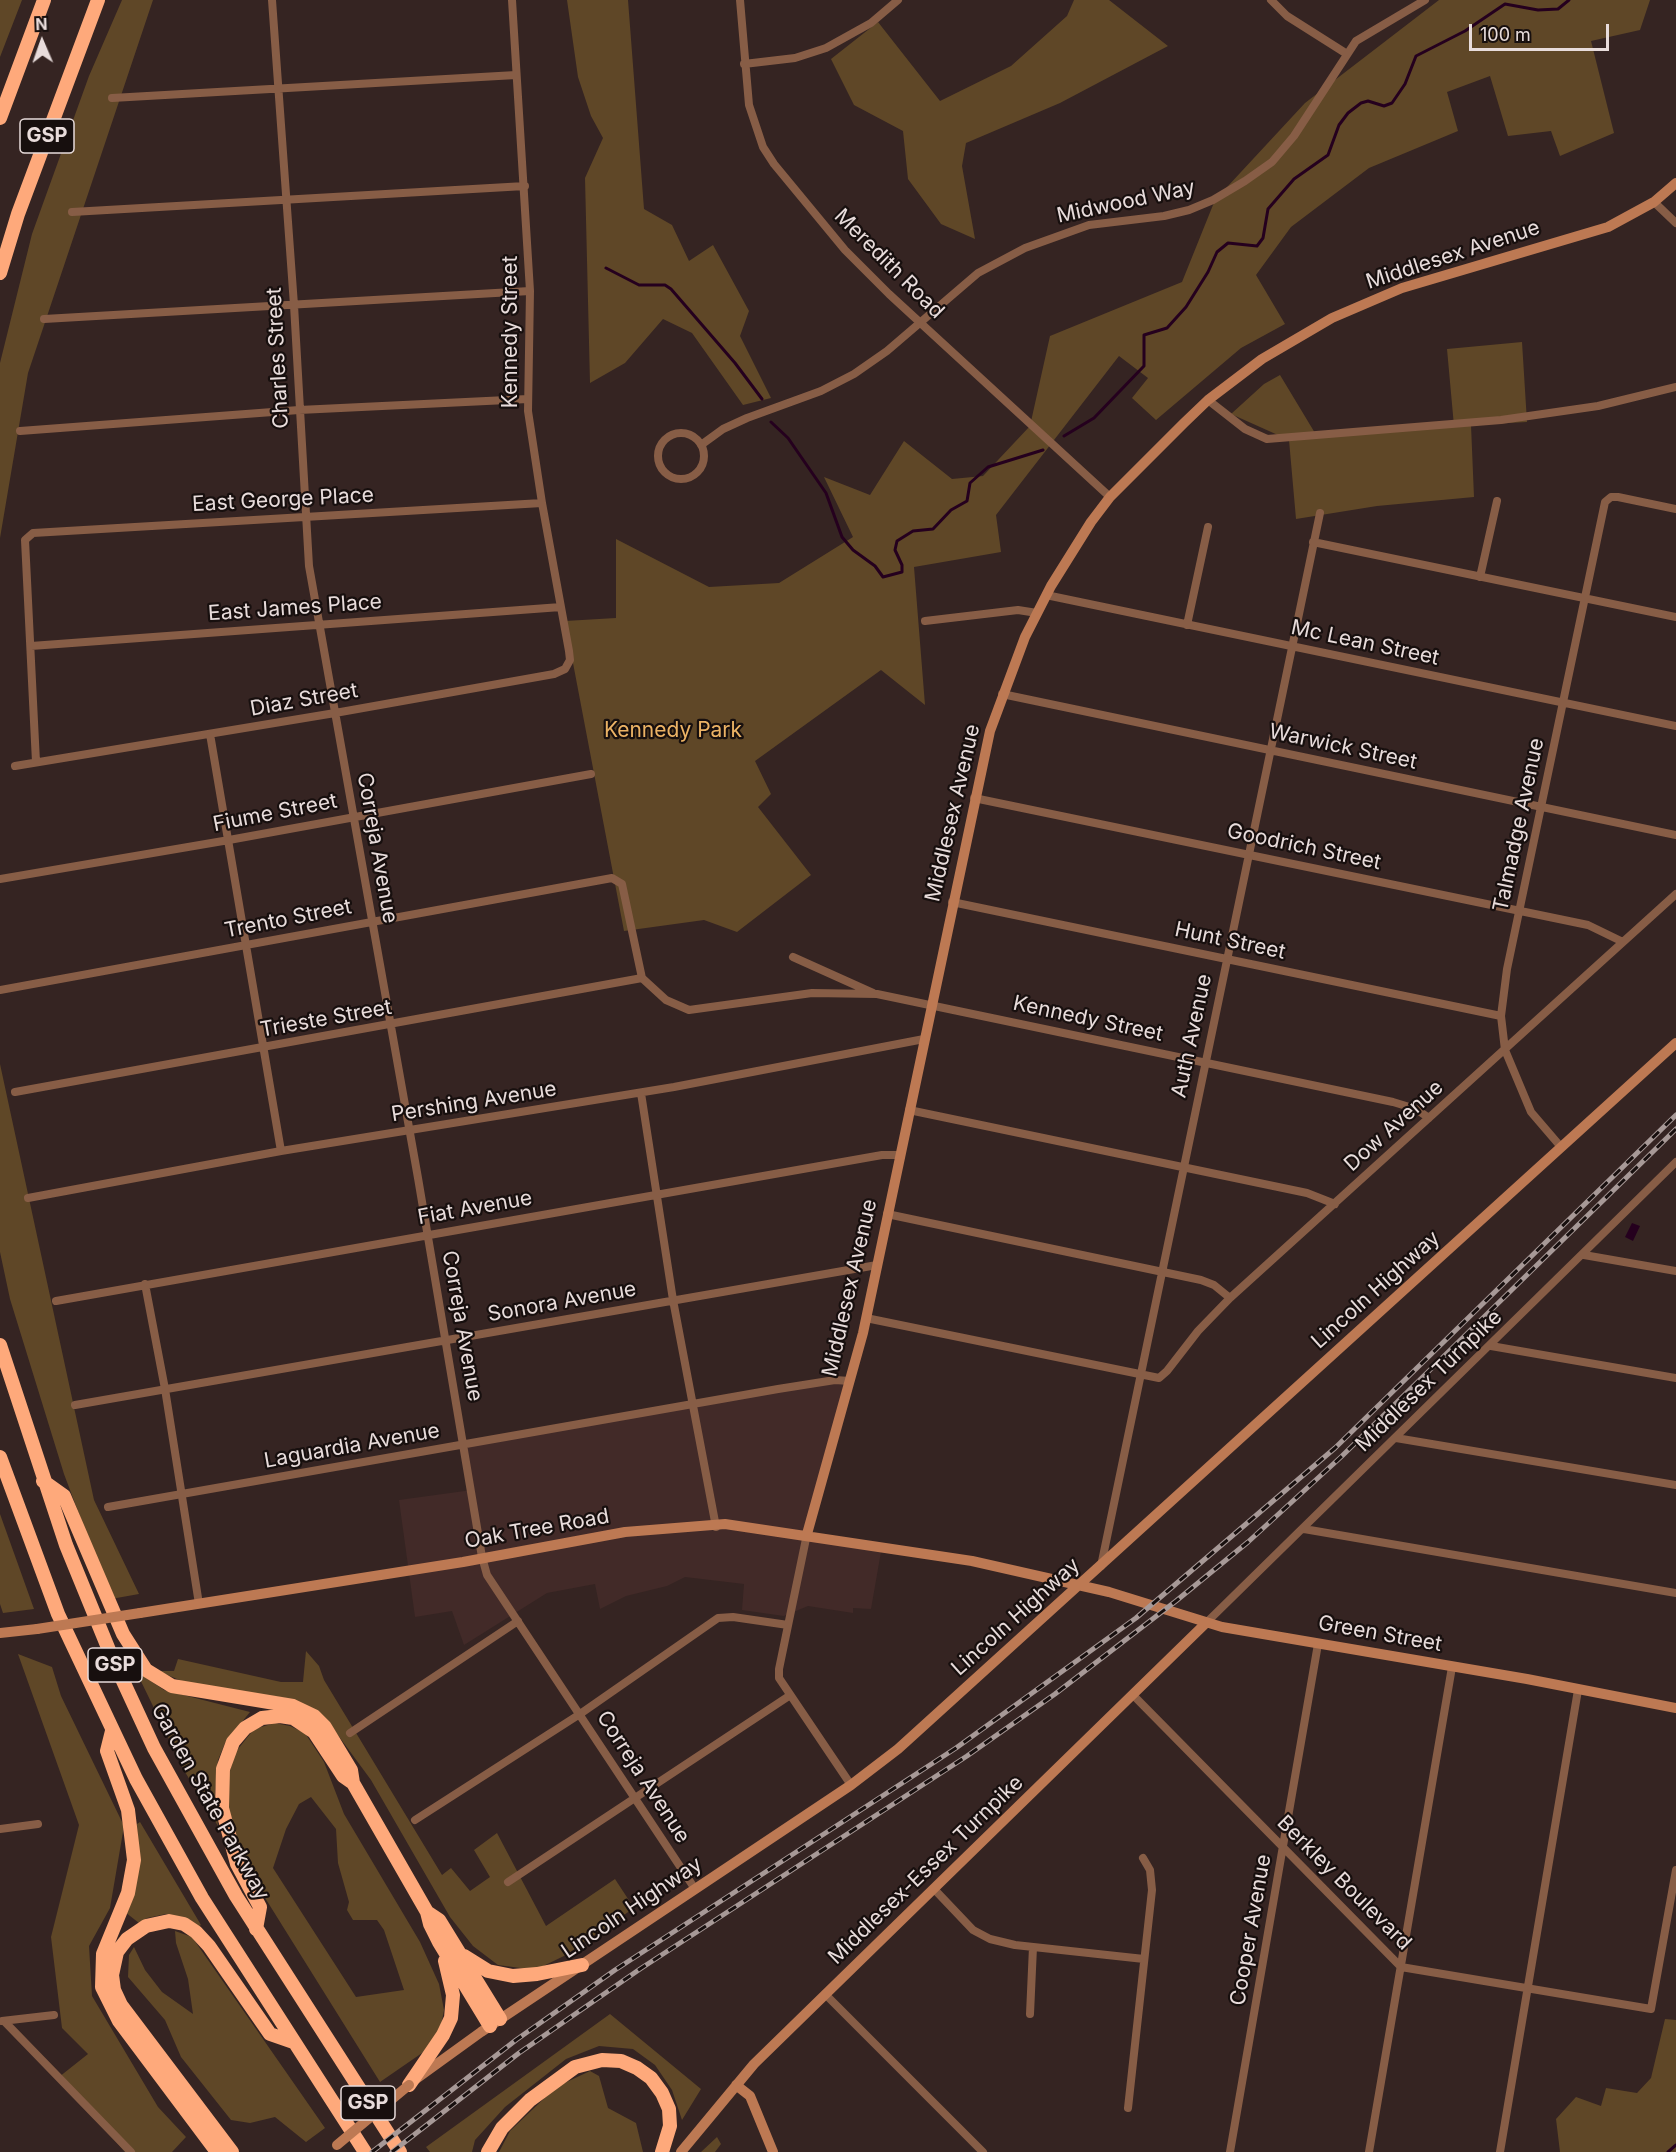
<!DOCTYPE html>
<style>
body{margin:0}
#map{position:relative;width:1676px;height:2152px;overflow:hidden;background:#352422;font-family:Inter,sans-serif}
canvas{display:block}
.north{position:absolute;left:12px;top:12px;width:60px;height:60px;-webkit-text-stroke:4px #170f0e;paint-order:stroke;rotate:358deg;font-size:16px;font-weight:700;line-height:24px;text-align:center;color:#e8dcdb}
.north::after{content:'';display:block;margin:auto;width:21px;height:27px;background:#e8dcdb;clip-path:polygon(50% 0,100% 100%,50% 72%,0 100%)}
.scale{position:absolute;left:1469px;top:24px;width:140px;height:27px;box-sizing:border-box;border:3px solid #e8dcdb;border-top:0;padding-left:8px;font-size:18px;line-height:21px;white-space:nowrap;color:#e8dcdb;-webkit-text-stroke:4px #170f0e;paint-order:stroke}
</style>
<div id="map">
<canvas width="1676" height="2152"></canvas>
<div class="north">N</div>
<div class="scale">100 m</div>
</div>
<script>
const ctx = document.querySelector('canvas').getContext('2d');
ctx.lineJoin = 'round';
function fill(path, color) { ctx.fillStyle = color; ctx.fill(path, 'evenodd'); }
const shape = rows => new Path2D(rows.map(r => 'M' + r).join(''));
function stroke(path, color, width, dash) { ctx.strokeStyle = color; ctx.lineWidth = width; ctx.lineCap = dash ? 'butt' : 'round'; ctx.setLineDash(dash || []); ctx.stroke(path); }
function write(font, color, halo, rows, align = 'center') {
  ctx.font = font + ' Inter,sans-serif'; ctx.lineWidth = 4.5; ctx.setLineDash([]); ctx.textBaseline = 'middle'; ctx.strokeStyle = halo; ctx.fillStyle = color; for (const [text, x, y, turn = 0] of rows) {
    ctx.save(); ctx.translate(x, y); ctx.rotate((+turn || 0) * Math.PI / 180); ctx.textAlign = isNaN(turn) ? turn : align; if (halo) ctx.strokeText(text, 0, 0); ctx.fillText(text, 0, 0); ctx.restore();
  }
}
const built = shape([
 [847,1380,807,1534,882,1546,871,1609,853,1608,853,1613,808,1606,784,1616,742,1610,744,1584,685,1577,667,1586,626,1596,600,1609,595,1584,547,1593,464,1645,452,1611,415,1617,399,1500,472,1490,464,1445]
]);
const green = shape([
 [0,0,22,0,0,57],
 [122,0,153,0,28,373,0,538,0,363,32,234,89,76],
 [567,0,628,0,644,209,672,225,689,261,713,245,749,311,740,336,771,398,743,405,692,333,663,319,625,363,590,383,585,178,603,138,591,116,578,77],
 [1074,0,1109,0,1168,46,1060,103,966,143,962,166,975,239,941,224,908,179,903,131,854,105,831,59,878,22,940,101,1011,66,1067,16],
 [1439,0,1650,0,1640,30,1591,41,1614,133,1560,156,1551,131,1508,136,1490,76,1447,92,1458,131,1369,168,1291,227,1256,275,1285,324,1241,348,1156,420,1132,398,1148,378,1119,356,996,515,1001,552,914,567,925,705,881,670,755,761,771,794,758,807,811,875,737,932,704,920,624,931,565,621,616,618,616,539,709,587,779,583,853,537,824,477,870,495,904,441,952,479,983,476,1030,426,1050,336,1182,282,1215,200,1305,103],
 [1522,342,1527,422,1471,425,1474,497,1377,506,1296,519,1289,440,1231,414,1264,384,1280,375,1318,438,1454,426,1447,349],
 [0,1064,94,1500,139,1594,111,1599,64,1474,10,1299,0,1252],
 [0,1514,34,1609,3,1613,0,1604],
 [306,1651,319,1666,324,1680,442,1875,451,1868,470,1891,490,1877,474,1850,497,1833,546,1926,615,1879,634,1908,566,1955,535,1970,498,1965,473,1946,450,1917,371,1780,329,1723,300,1702,285,1698,184,1682,158,1671,174,1671,178,1659,281,1682,303,1682],
 [18,1654,52,1667,61,1696,124,1826,110,1908,89,1946,92,1996,158,2107,186,2137,172,2152,125,2152,59,2077,88,2054,62,2028,51,1937,79,1825],
 [136,1671,164,1690,250,1712,225,1743,218,1760,215,1793,218,1826,185,1772],
 [275,1723,290,1726,305,1733,324,1762,344,1814,420,1942,439,1984,444,2010,438,2042,380,2082,247,1869,241,1854,228,1806,228,1779,234,1754,254,1729],
 [311,1797,336,1829,338,1863,349,1902,347,1910,353,1920,377,1920,384,1930,404,1990,356,1997,273,1868,286,1829,299,1804],
 [140,1822,201,1925,198,1927,188,1919,166,1914,147,1918,139,1923,125,1912,138,1851,137,1824],
 [175,1931,192,1937,325,2128,306,2142,275,2117,250,2123,231,2120,181,2057,165,2020,128,1977,129,1955,134,1947,145,1970,162,1992,193,2014,188,1979,176,1943],
 [610,2014,701,2089,682,2120,672,2090,655,2065,633,2049,599,2046,566,2059,505,2107,475,2140,472,2152,430,2152,426,2147],
 [1665,2019,1676,2020,1676,2152,1560,2152,1556,2119,1576,2097,1601,2106,1606,2088,1637,2093,1651,2078],
 [590,2071,599,2076,608,2108,636,2123,643,2152,499,2152,510,2131,556,2087],
 [717,2137,721,2144,715,2152,701,2152]
]);
const water = shape([
 [1632,1223,1640,1226,1633,1241,1625,1237]
]);
const stream = shape([
 [606,268,639,285,665,285,671,289,735,363,762,399],
 [771,422,788,438,826,493,842,537,853,550,875,566,883,577,902,572,902,565,895,550,897,541,913,531,933,529,951,510,967,501,970,483,988,467,1043,450],
 [1064,436,1094,418,1144,366,1144,335,1167,328,1186,307,1208,272,1217,252,1228,243,1257,246,1263,238,1268,209,1294,179,1328,155,1339,125,1348,113,1361,103,1368,101,1384,106,1392,103,1405,84,1416,56,1465,31,1505,4,1538,10,1558,9,1569,0],
 [1668,2152,1676,2145]
]);
const street = shape([
 [272,0,294,305,309,566,418,1178,482,1557,487,1575,695,1889],
 [740,0,749,105,763,147,774,164,845,250,889,294,1110,497],
 [1271,0,1287,16,1347,54],
 [744,64,795,58,826,48,871,23,898,0],
 [112,98,516,75],
 [1654,202,1676,223],
 [72,212,525,186],
 [44,319,530,291],
 [1208,400,1245,429,1267,439,1501,420,1598,406,1676,387],
 [20,431,299,410,528,399],
 '658 456a23 23 0 1 1 46 0a23 23 0 1 1-46 0Z',
 [701,445,723,429,747,418,821,391,854,374,887,351,978,273,1025,248,1089,225,1164,216,1189,210,1213,200,1245,181,1272,162,1294,136,1356,41,1425,0],
 [1313,542,1676,617],
 [1480,577,1497,501],
 [1046,595,1676,726],
 [925,621,1018,610,1037,613],
 [1187,625,1208,527],
 [31,646,561,607],
 [1002,694,1676,835],
 [210,734,281,1151],
 [36,762,25,540,33,533,542,503],
 [15,766,335,713,554,674,565,669,570,660,569,651,542,503,528,411,530,291,512,0],
 [974,798,1588,925,1623,942],
 [0,879,229,840,591,774],
 [952,902,1501,1016],
 [793,957,873,993],
 [0,990,612,878,622,884,642,978,666,1000,689,1010,812,993,877,994,1393,1102,1416,1109,1429,1118],
 [15,1092,642,978],
 [641,1093,673,1300,716,1527],
 [909,1110,1307,1193,1335,1204],
 [1561,1147,1531,1112,1505,1050,1501,1016,1507,969,1605,502,1611,497,1618,497,1676,509],
 [28,1198,281,1151,674,1087,924,1039],
 [887,1214,1201,1280,1214,1285,1230,1298],
 [1584,1255,1676,1271],
 [145,1284,165,1389,199,1604],
 [56,1301,882,1155,900,1155],
 [866,1318,1159,1378,1167,1371,1198,1331,1230,1298,1676,894],
 [1491,1346,1676,1378],
 [75,1405,877,1265],
 [1396,1438,1676,1485],
 [108,1507,778,1389,835,1380,850,1381],
 [1304,1529,1676,1593],
 [807,1534,779,1669,779,1678,851,1785],
 [1101,1566,1320,513],
 [1206,1623,1676,1162],
 [1134,1696,1401,1967,1651,2009,1676,1870],
 [350,1733,518,1621],
 [415,1820,580,1714,718,1618,733,1617,788,1625],
 [0,1829,38,1824],
 [508,1882,789,1696],
 [935,1890,973,1930,990,1939,1015,1945,1144,1959],
 [825,1994,983,2152],
 [1030,2014,1033,1947],
 [2,2021,54,2015],
 [4,2021,131,2152],
 [1128,2108,1152,1890,1150,1870,1143,1858],
 [1230,2152,1318,1644],
 [1369,2152,1452,1667],
 [1500,2152,1578,1690]
]);
const secondary = shape([
 [807,1534,863,1333,990,731,1025,637,1051,586,1091,522,1110,497,1184,423,1208,400,1262,359,1332,318,1402,288,1608,227,1654,202,1676,183],
 [140,1613,463,1562,625,1532,725,1524,972,1561,1109,1592,1222,1627,1527,1679,1676,1708],
 [0,1633,37,1629],
 [416,2079,481,2032,851,1785,898,1749,1676,1043],
 [736,2085,750,2096,773,2152],
 [681,2152,754,2064,1206,1623]
]);
const highway = shape([
 [0,118,44,0],
 [0,273,18,214,98,0],
 [0,1345,66,1545,111,1655,154,1748,236,1896,400,2152],
 [0,1457,58,1614,136,1779,202,1898,365,2152],
 [43,1481,64,1496,123,1634,146,1670,172,1686,293,1706,314,1716,325,1727,351,1770,353,1783,427,1912,430,1924,439,1942,490,2026],
 [112,1731,107,1751,128,1810,134,1860,128,1893,103,1954,102,1987,119,2021,217,2152],
 [427,1912,439,1920,500,2019],
 [256,1929,260,1907,237,1864,222,1808,223,1769,233,1742,245,1728,262,1718,280,1716,293,1718,314,1732,343,1776,353,1783],
 [464,1956,488,1971,513,1976,537,1974,582,1965],
 [409,2085,443,2035,451,2018,453,1995,445,1961],
 [232,2152,121,2005,114,1990,112,1975,117,1952,127,1939,146,1926,169,1921,184,1924,196,1932,209,1946,270,2034,293,2042],
 [488,2152,502,2128,530,2100,575,2067,602,2060,621,2061,637,2068,651,2078,662,2093,669,2109,670,2126,662,2152]
]);
const rail = shape([
 [372,2152,516,2040,615,1970,956,1748,1136,1618,1335,1448,1676,1115],
 [392,2152,519,2053,640,1969,967,1756,1055,1694,1176,1601,1248,1542,1342,1456,1676,1129]
]);
const secondaryBridge = shape([
 [37,1629,140,1613],
 [337,2145,409,2085]
]);
const shields = [
 [47,136,54],
 [115,1665,54],
 [368,2103,54]
];
const shieldNames = [
 ["GSP",47,136],
 ["GSP",115,1665],
 ["GSP",368,2103]
];
const streetNames = [
 ["Midwood Way",1126,202,-12],
 ["Middlesex Avenue",1453,255,-18],
 ["Meredith Road",889,264,45],
 ["Kennedy Street",511,332,-90],
 ["Charles Street",278,358,-93],
 ["East George Place",283,500,-3],
 ["East James Place",295,608,-4],
 ["Mc Lean Street",1365,643,12],
 ["Diaz Street",304,700,-10],
 ["Warwick Street",1343,747,12],
 ["Fiume Street",275,813,-11],
 ["Middlesex Avenue",953,813,-77],
 ["Talmadge Avenue",1519,825,-78],
 ["Goodrich Street",1304,847,12],
 ["Correja Avenue",377,848,80],
 ["Trento Street",288,919,-11],
 ["Hunt Street",1230,941,12],
 ["Trieste Street",326,1019,-10],
 ["Kennedy Street",1088,1019,12],
 ["Auth Avenue",1192,1036,-78],
 ["Pershing Avenue",474,1102,-9],
 ["Dow Avenue",1394,1126,-42],
 ["Fiat Avenue",475,1208,-10],
 ["Middlesex Avenue",850,1288,-77],
 ["Lincoln Highway",1376,1290,-42],
 ["Sonora Avenue",562,1302,-10],
 ["Correja Avenue",462,1326,80],
 ["Middlesex Turnpike",1429,1381,-44],
 ["Laguardia Avenue",352,1446,-10],
 ["Oak Tree Road",537,1529,-10],
 ["Lincoln Highway",1016,1617,-42],
 ["Green Street",1380,1634,10],
 ["Correja Avenue",643,1777,57],
 ["Garden State Parkway",210,1802,61],
 ["Middlesex-Essex Turnpike",926,1870,-44],
 ["Berkley Boulevard",1344,1883,45],
 ["Lincoln Highway",632,1908,-34],
 ["Cooper Avenue",1251,1930,-80]
];
const parkNames = [
 ["Kennedy Park",673,731]
];
fill(built, '#422a28');
fill(green, '#5f4727');
fill(water, '#25001e');
stroke(stream, '#25001e', 3);
stroke(street, '#875d46', 8);
stroke(secondary, '#bd7953', 10);
stroke(highway, '#fea97b', 14);
stroke(rail, '#a79997', 5);
stroke(rail, '#170f0e', 3, [9]);
stroke(secondaryBridge, '#bd7953', 10);
for (const [x, y, w] of shields) { const box = new Path2D(); box.roundRect(x - w / 2, y - 17, w, 34, 4.5); ctx.fillStyle = '#170f0e'; ctx.fill(box); stroke(box, '#e8dcdb', 1.5); }
write('bold 20px', '#e8dcdb', null, shieldNames);
write('21px', '#e8dcdb', '#170f0e', streetNames);
write('21px', '#ecb365', '#170f0e', parkNames);
</script>
